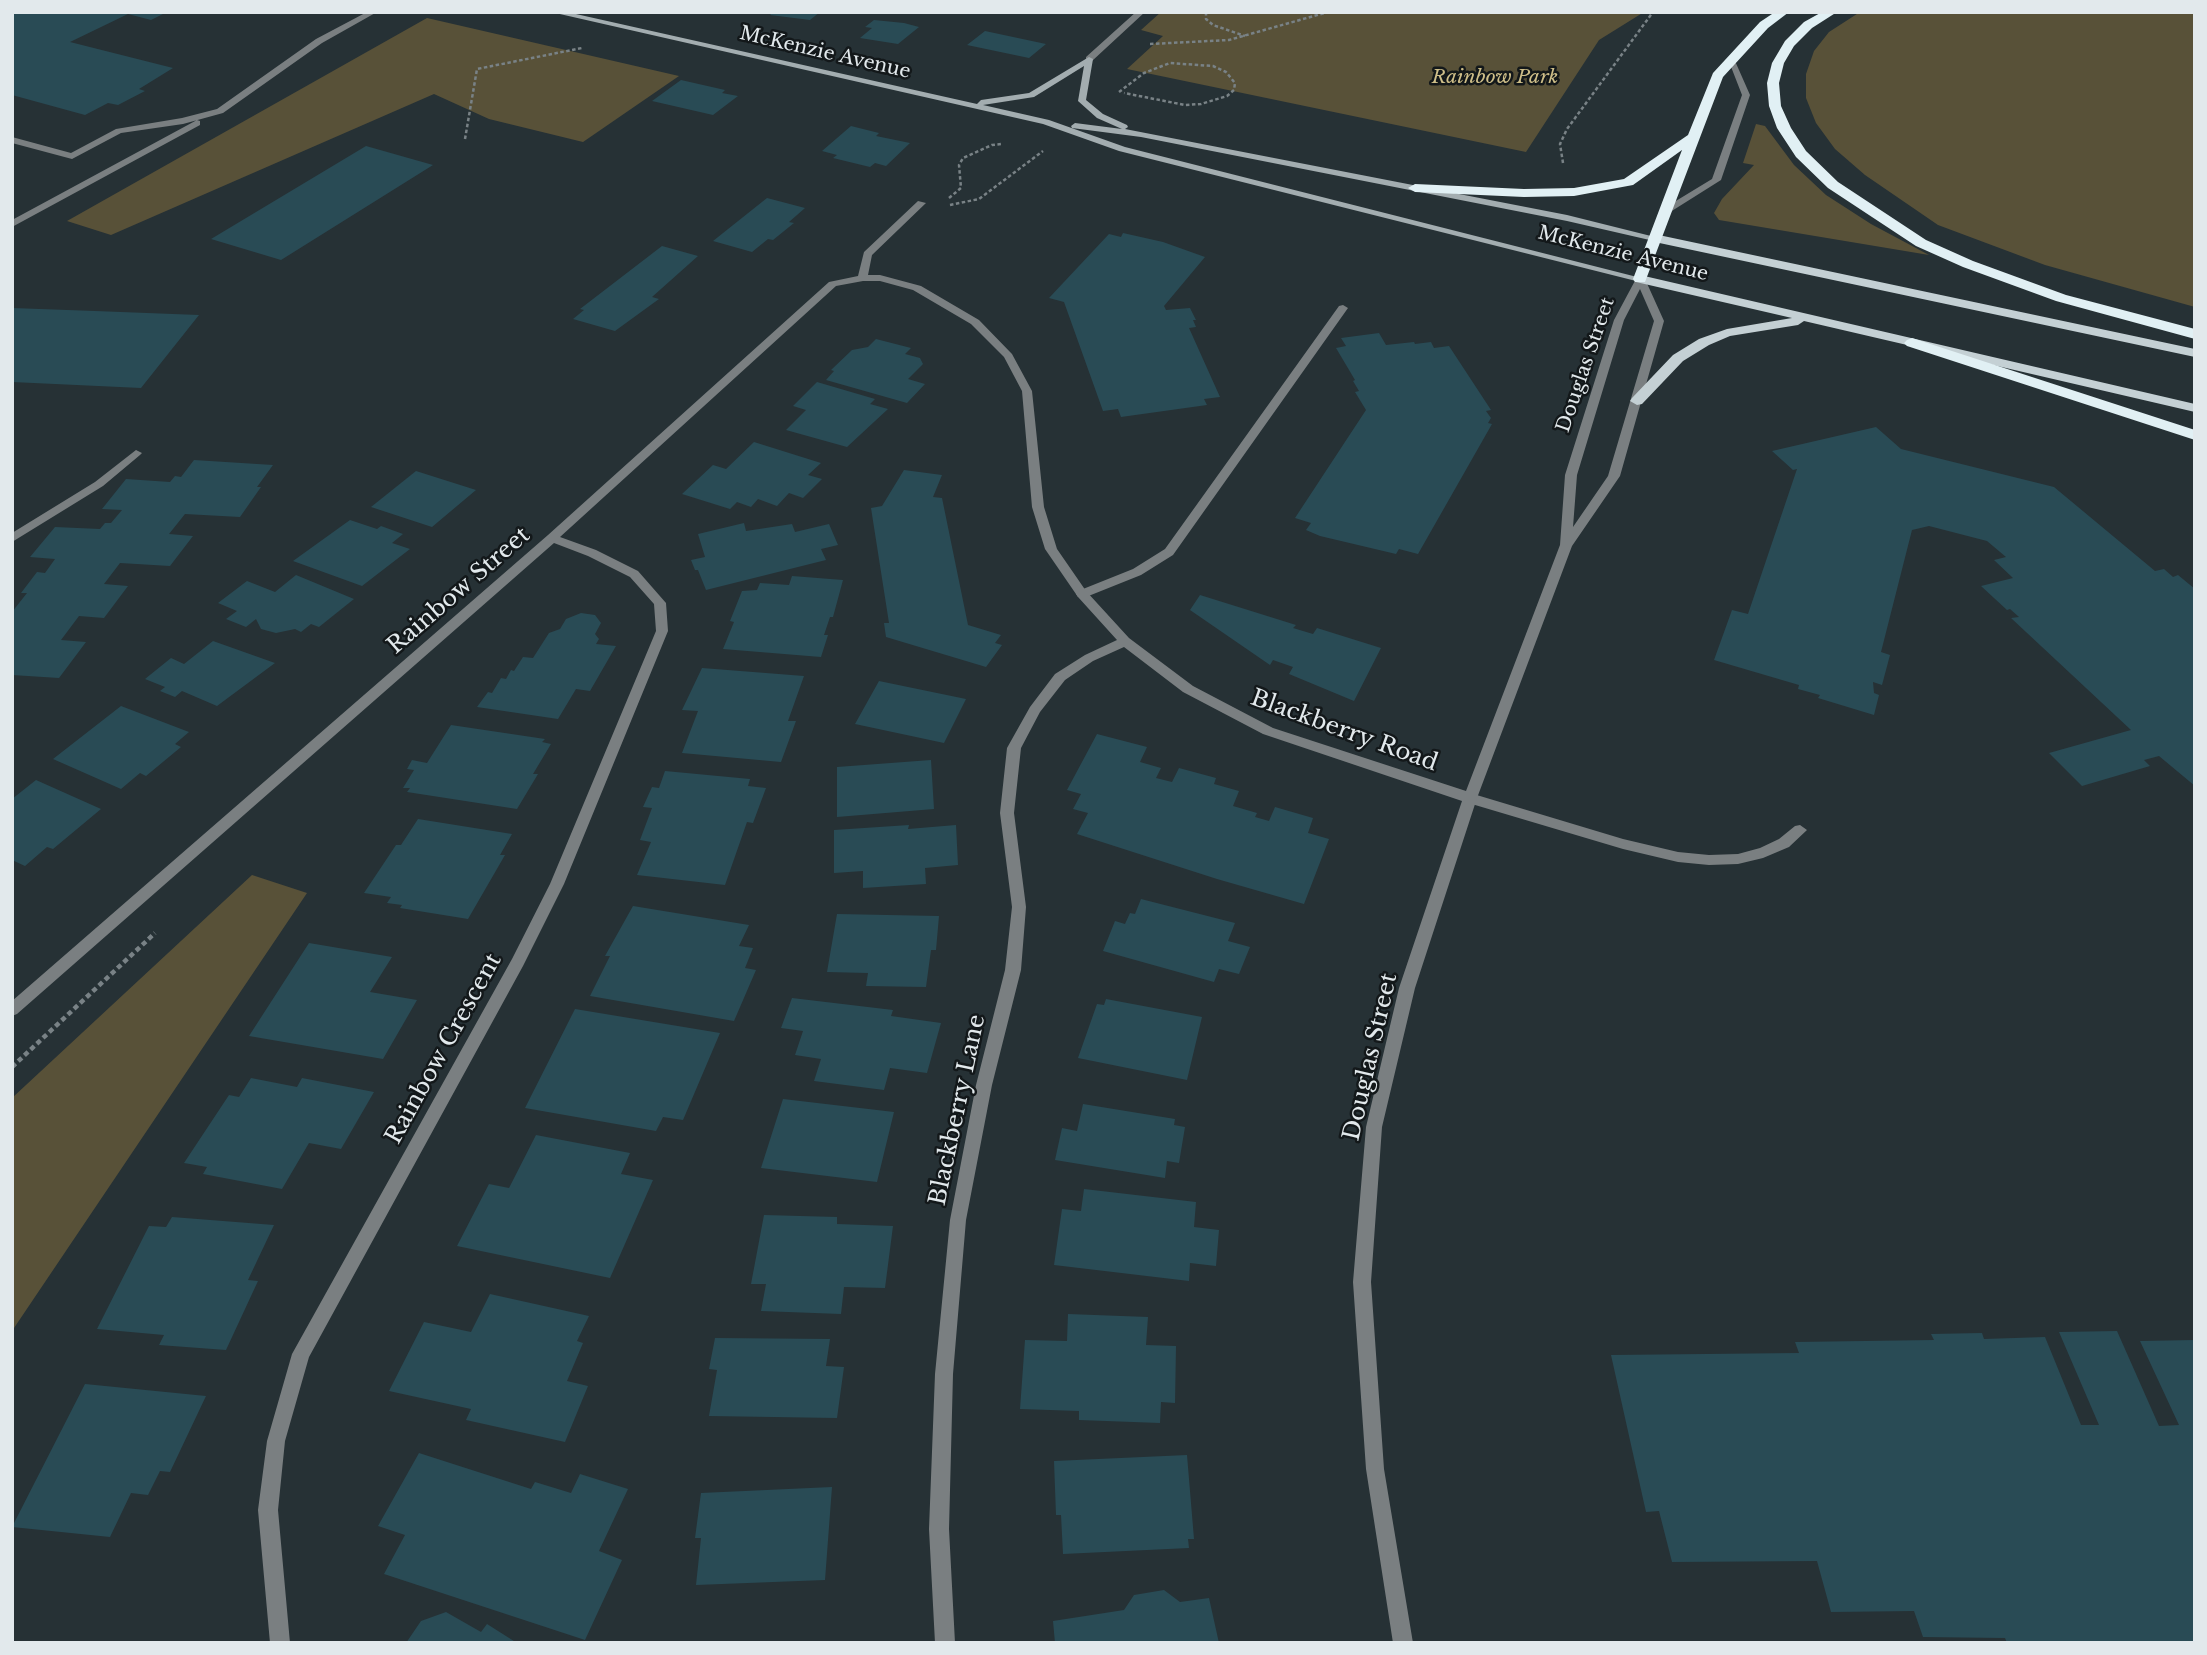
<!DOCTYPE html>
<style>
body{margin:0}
#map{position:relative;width:2207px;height:1655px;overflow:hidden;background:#263135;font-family:"Libre Baskerville",serif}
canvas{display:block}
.frame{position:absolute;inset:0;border:14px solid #e2e9ec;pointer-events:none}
</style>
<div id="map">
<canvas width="2207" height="1655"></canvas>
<div class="frame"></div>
</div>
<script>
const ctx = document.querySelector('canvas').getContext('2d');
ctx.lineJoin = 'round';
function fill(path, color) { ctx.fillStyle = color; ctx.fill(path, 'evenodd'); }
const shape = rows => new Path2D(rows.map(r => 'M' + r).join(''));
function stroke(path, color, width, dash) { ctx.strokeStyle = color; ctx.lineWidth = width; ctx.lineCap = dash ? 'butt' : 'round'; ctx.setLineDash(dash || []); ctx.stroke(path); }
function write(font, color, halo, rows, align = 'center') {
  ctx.font = font + ' "Libre Baskerville",serif'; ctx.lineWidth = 5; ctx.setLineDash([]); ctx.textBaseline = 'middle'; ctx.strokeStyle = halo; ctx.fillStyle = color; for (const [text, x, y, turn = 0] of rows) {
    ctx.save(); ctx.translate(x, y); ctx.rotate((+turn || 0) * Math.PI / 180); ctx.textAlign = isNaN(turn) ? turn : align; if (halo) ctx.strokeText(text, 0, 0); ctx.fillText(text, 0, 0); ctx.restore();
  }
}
const green = shape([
 [1161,12,1644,12,1599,40,1526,152,1127,69,1163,36,1141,30],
 [1860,12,2195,12,2195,307,2045,265,1938,225,1865,175,1835,149,1816,123,1806,98,1806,74,1814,51,1829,32],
 [427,18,679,76,583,142,489,119,434,94,111,235,67,221],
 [1756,124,1765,126,1794,165,1826,195,1871,224,1929,255,1719,220,1714,213,1722,199,1754,165,1743,163],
 [252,875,307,893,12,1331,12,1098]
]);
const building = shape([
 [12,12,167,12,151,20,128,14,70,42,173,68,139,89,145,91,118,105,108,103,85,115,12,95],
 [773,12,820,12,810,20,770,15],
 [874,20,904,23,919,27,898,44,860,38,872,28,865,27],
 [985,31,1046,44,1029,58,967,45],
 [681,80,725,90,722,93,738,96,713,115,652,101],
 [851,126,879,133,876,136,910,143,886,166,875,163,870,167,833,158,837,155,822,151],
 [366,146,433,165,281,260,211,239],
 [767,198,805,208,789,222,794,223,773,240,768,239,752,252,713,241],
 [1123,233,1163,242,1205,257,1164,306,1166,310,1190,308,1196,320,1193,320,1196,327,1189,328,1220,397,1204,399,1207,405,1121,417,1118,409,1103,411,1064,302,1049,298,1109,234,1121,237],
 [662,246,698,256,652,297,659,299,615,331,573,319,584,310,580,309],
 [12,308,95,311,199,315,141,388,12,382],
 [1379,333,1386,345,1414,342,1415,344,1431,342,1434,348,1449,346,1491,410,1486,411,1491,418,1488,423,1492,424,1418,554,1399,549,1396,554,1320,536,1306,530,1311,523,1295,518,1366,410,1355,392,1359,391,1353,381,1355,380,1336,348,1346,346,1341,338],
 [876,339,911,348,905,354,920,358,923,364,908,379,925,384,907,403,826,380,834,371,831,370,852,350,868,347],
 [817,382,875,399,870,404,888,409,847,447,786,430,806,410,793,406],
 [1876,427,1901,449,2054,487,2155,571,2164,569,2173,577,2178,575,2195,589,2195,786,2159,756,2144,760,2150,766,2082,786,2049,753,2131,730,2011,618,2019,617,2010,609,2007,610,1981,586,2013,578,1994,560,2006,557,1987,541,1929,526,1912,530,1881,652,1890,655,1882,685,1873,682,1874,693,1879,695,1874,715,1818,698,1820,695,1798,689,1799,685,1714,660,1732,610,1748,614,1797,469,1793,470,1772,451],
 [754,442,821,463,808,475,822,479,803,498,789,493,777,506,758,499,751,507,737,502,730,509,682,494,713,465,726,469],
 [194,460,273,465,257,487,261,487,240,517,185,514,169,534,193,536,170,566,120,563,104,584,128,586,104,618,79,616,61,640,86,642,59,678,12,675,12,612,27,593,21,593,37,572,45,573,55,559,30,557,55,527,100,529,105,523,111,523,122,510,102,509,126,479,170,482,175,476,181,477],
 [904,470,942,475,933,497,942,498,968,625,1001,635,995,643,1002,645,986,667,886,637,884,623,889,623,871,508,882,506],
 [416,471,476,490,432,527,371,507],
 [350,520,377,529,381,526,403,534,392,543,410,549,362,586,293,561],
 [744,523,746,531,792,524,795,532,829,524,838,545,821,549,826,560,706,590,698,570,695,570,691,560,705,557,698,534],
 [296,575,354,599,319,627,311,624,301,632,295,629,276,633,261,629,256,619,246,627,226,619,237,611,218,603,247,581,275,592],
 [792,576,843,580,833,617,830,617,824,635,828,635,821,657,723,649,734,622,730,621,742,591,757,590,760,583,789,585],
 [1200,595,1296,625,1293,628,1313,634,1317,628,1381,648,1354,701,1289,674,1293,667,1273,660,1270,665,1190,610],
 [581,613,595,615,601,623,595,634,599,639,596,644,616,646,590,691,576,689,558,719,477,707,488,692,492,693,501,678,506,679,511,670,514,671,523,657,533,658,549,633,560,629,566,619],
 [213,641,275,663,217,706,182,691,175,697,160,691,165,687,145,679,171,658,184,664],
 [702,668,804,676,788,721,796,721,781,762,682,753,698,711,682,710],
 [879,681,966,699,944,743,855,724],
 [121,706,189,732,175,744,181,747,146,776,140,773,121,789,53,759],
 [451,725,545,739,542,742,551,744,533,774,538,774,517,809,407,792,410,788,403,788,414,770,407,769,412,760,427,763],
 [1097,734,1147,747,1140,762,1161,768,1156,778,1172,782,1179,768,1216,778,1214,784,1239,791,1233,806,1257,813,1255,817,1269,821,1275,807,1313,818,1308,833,1329,839,1304,904,1217,879,1077,834,1088,813,1073,809,1081,794,1067,790],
 [931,760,934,809,837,817,837,767],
 [665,771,750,779,748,786,766,788,753,823,747,822,725,885,637,875,651,842,640,840,652,808,643,807,652,787,659,788],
 [36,780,101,809,53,849,47,847,25,866,12,860,12,799],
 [418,819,512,834,500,855,505,855,468,919,400,908,402,905,387,903,391,897,364,893,396,845,401,845],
 [909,825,908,829,956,825,958,865,925,868,926,884,863,888,863,871,834,873,834,830],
 [1141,899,1235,923,1228,941,1250,947,1239,974,1219,969,1214,982,1103,951,1115,921,1125,924,1130,913,1135,914],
 [633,906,749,925,739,946,753,948,745,968,756,970,734,1021,590,996,610,956,605,956],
 [837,914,939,916,936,950,931,950,926,987,866,986,868,973,827,972],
 [309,943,392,957,370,992,417,1000,383,1059,249,1036],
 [792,998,893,1010,891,1016,941,1023,927,1073,890,1068,884,1090,814,1081,821,1059,795,1055,803,1031,781,1028],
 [1106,999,1202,1017,1187,1080,1078,1058,1097,1004,1104,1005],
 [575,1009,720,1033,683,1120,663,1117,656,1131,525,1108],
 [251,1078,297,1087,302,1078,374,1092,341,1149,309,1143,282,1189,203,1174,207,1167,184,1163,229,1095,239,1097],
 [783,1099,894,1112,877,1182,761,1168],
 [1083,1104,1175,1119,1174,1125,1185,1127,1179,1163,1167,1161,1165,1178,1055,1160,1062,1128,1077,1131],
 [536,1135,630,1153,621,1174,653,1180,610,1278,457,1246,489,1184,509,1188],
 [1084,1189,1196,1202,1194,1227,1219,1230,1216,1266,1190,1263,1189,1281,1054,1265,1062,1209,1081,1211],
 [764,1215,837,1217,837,1224,893,1226,885,1288,844,1287,841,1314,761,1311,766,1284,751,1284],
 [172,1217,274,1225,248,1280,258,1281,226,1350,159,1345,164,1335,97,1329,149,1226,166,1227],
 [490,1294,589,1316,577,1341,583,1343,567,1381,588,1386,565,1442,466,1420,471,1409,389,1391,424,1322,471,1332],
 [1068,1314,1148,1317,1146,1345,1176,1346,1175,1403,1161,1402,1160,1423,1079,1420,1079,1411,1020,1409,1025,1340,1067,1341],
 [2117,1331,2159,1426,2179,1425,2140,1341,2195,1340,2195,1643,2007,1643,2005,1638,1923,1637,1914,1611,1831,1612,1817,1561,1672,1562,1659,1511,1646,1512,1611,1355,1799,1353,1795,1342,1934,1340,1931,1334,1982,1333,1984,1339,2045,1337,2081,1425,2099,1425,2059,1332],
 [715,1338,830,1339,826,1366,844,1367,837,1418,709,1416,717,1370,709,1369],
 [85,1384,206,1396,170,1472,160,1471,148,1495,131,1493,110,1537,12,1527],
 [419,1453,531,1489,535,1482,571,1493,580,1474,628,1489,599,1551,622,1560,585,1640,384,1574,405,1535,378,1526],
 [1187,1455,1194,1539,1188,1539,1189,1548,1063,1554,1061,1515,1056,1515,1054,1461],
 [832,1487,825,1580,696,1585,701,1538,695,1538,701,1493],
 [1164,1590,1180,1602,1209,1598,1219,1643,1055,1643,1053,1621,1124,1610,1134,1595],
 [446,1612,481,1632,487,1624,517,1643,406,1643,421,1621]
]);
const pathFar1 = shape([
 [1206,12,1206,19,1213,25,1245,36],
 [1150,44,1229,40,1328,12],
 [1119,92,1144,73,1170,63,1213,66,1226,72,1235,83,1234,90,1227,96,1201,104,1185,105,1124,93],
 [465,139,477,69,582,48],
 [1563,163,1560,144,1567,129,1653,12],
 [949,198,961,188,959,165,963,158,992,145,1002,144],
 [950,205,979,199,1043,151]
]);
const path = shape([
 [12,1067,155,933]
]);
const lane = shape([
 [367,12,377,12,322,43,223,113,183,124,121,133,72,159,12,143,12,137,71,153,116,129,182,118,217,109,316,39,367,12],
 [1728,59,1735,61,1750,95,1721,180,1667,214,1661,214,1661,210,1712,179,1742,95,1728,59],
 [197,120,200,121,200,125,12,227,12,220,197,120],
 [1343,305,1348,308,1173,555,1141,575,1086,597,1078,597,1076,594,1078,591,1133,569,1165,549,1339,306,1343,305],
 [1470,793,1623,839,1678,852,1709,855,1738,854,1760,848,1779,839,1795,826,1800,825,1807,830,1789,847,1763,858,1738,864,1709,865,1678,862,1623,849,1465,802,1463,798,1470,793]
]);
const street = shape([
 [1136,12,1145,12,1092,61,1086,61,1086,57,1136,12],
 [918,201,926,203,872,255,868,275,880,275,921,286,979,320,1012,354,1032,391,1044,507,1057,549,1086,591,1129,638,1193,686,1273,728,1466,791,1560,545,1565,475,1614,320,1637,277,1645,279,1664,321,1620,476,1572,546,1477,798,1415,988,1382,1127,1371,1282,1384,1469,1413,1643,1393,1643,1366,1469,1353,1282,1366,1127,1399,988,1462,801,1263,734,1183,692,1124,647,1093,661,1065,680,1040,712,1021,748,1014,813,1026,907,1021,970,992,1085,966,1220,953,1374,949,1529,955,1643,935,1643,929,1529,935,1374,950,1220,976,1085,1005,970,1012,907,1000,813,1007,748,1030,707,1055,674,1085,655,1117,640,1078,597,1045,549,1032,507,1022,391,1004,357,971,324,913,290,880,281,863,281,836,286,560,537,596,550,638,571,666,603,668,631,564,884,523,966,309,1357,285,1441,278,1510,290,1643,270,1643,258,1510,267,1441,292,1354,512,959,550,884,656,631,654,604,630,577,588,556,554,543,17,1014,12,1016,12,1001,548,535,829,282,858,276,864,252,918,201],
 [1640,289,1654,321,1608,476,1573,527,1577,475,1624,320,1640,289],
 [136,450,142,453,140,455,103,486,12,542,12,533,95,482,136,450]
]);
const secondary = shape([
 [551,12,567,12,977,104,981,100,1029,93,1089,57,1093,59,1086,100,1103,114,1127,125,1128,127,1125,129,1567,215,1659,238,1654,241,1567,221,1141,137,1072,128,1071,126,1075,123,1122,129,1097,118,1078,101,1084,66,1034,97,983,105,1049,120,1125,147,1645,279,1640,282,1119,151,1043,124,551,12]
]);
const primary = shape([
 [1654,234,2195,349,2195,357,1650,241,1648,238,1654,234],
 [1640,275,2195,404,2195,412,1804,321,1798,325,1730,336,1709,345,1683,361,1642,404,1637,405,1630,401,1632,398,1673,355,1699,339,1727,329,1792,318,1636,282,1636,276,1640,275]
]);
const highway = shape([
 [1775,12,1789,12,1768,28,1723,77,1645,282,1635,282,1633,279,1682,150,1633,185,1574,196,1524,197,1415,192,1408,188,1415,184,1524,189,1574,188,1624,179,1688,135,1713,73,1760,22,1775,12],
 [1822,12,1837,12,1812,28,1794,46,1784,63,1779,83,1781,106,1791,128,1806,151,1838,182,1926,240,1973,261,2066,295,2195,329,2195,339,2056,301,1963,267,1916,246,1828,188,1796,157,1777,128,1769,106,1767,83,1772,63,1785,41,1804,22,1822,12],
 [1912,338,2195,430,2195,440,1907,346,1904,343,1907,340,1912,338]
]);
const farStreetnames = [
 ["McKenzie Avenue",825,53,13],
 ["McKenzie Avenue",1623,254,14],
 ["Douglas Street",1586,365,-71]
];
const farParknames = [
 ["Rainbow Park",1495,78]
];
const streetNames = [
 ["Rainbow Street",459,591,-41],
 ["Blackberry Road",1344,731,20],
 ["Rainbow Crescent",444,1049,-61],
 ["Douglas Street",1371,1057,-77],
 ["Blackberry Lane",958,1110,-78]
];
fill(green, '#585138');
fill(building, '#294b55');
stroke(pathFar1, '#798286', 2.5, [3.5, 2.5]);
stroke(path, '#798286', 4.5, [5, 3.5]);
fill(lane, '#7a7f81');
fill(street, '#7a7f81');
fill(secondary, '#a3adb0');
fill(primary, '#c4d0d4');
fill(highway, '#e1f0f4');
write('19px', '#e2e9ec', '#13181a', farStreetnames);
write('italic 19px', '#cfbf89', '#13181a', farParknames);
write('23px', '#e2e9ec', '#13181a', streetNames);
</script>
